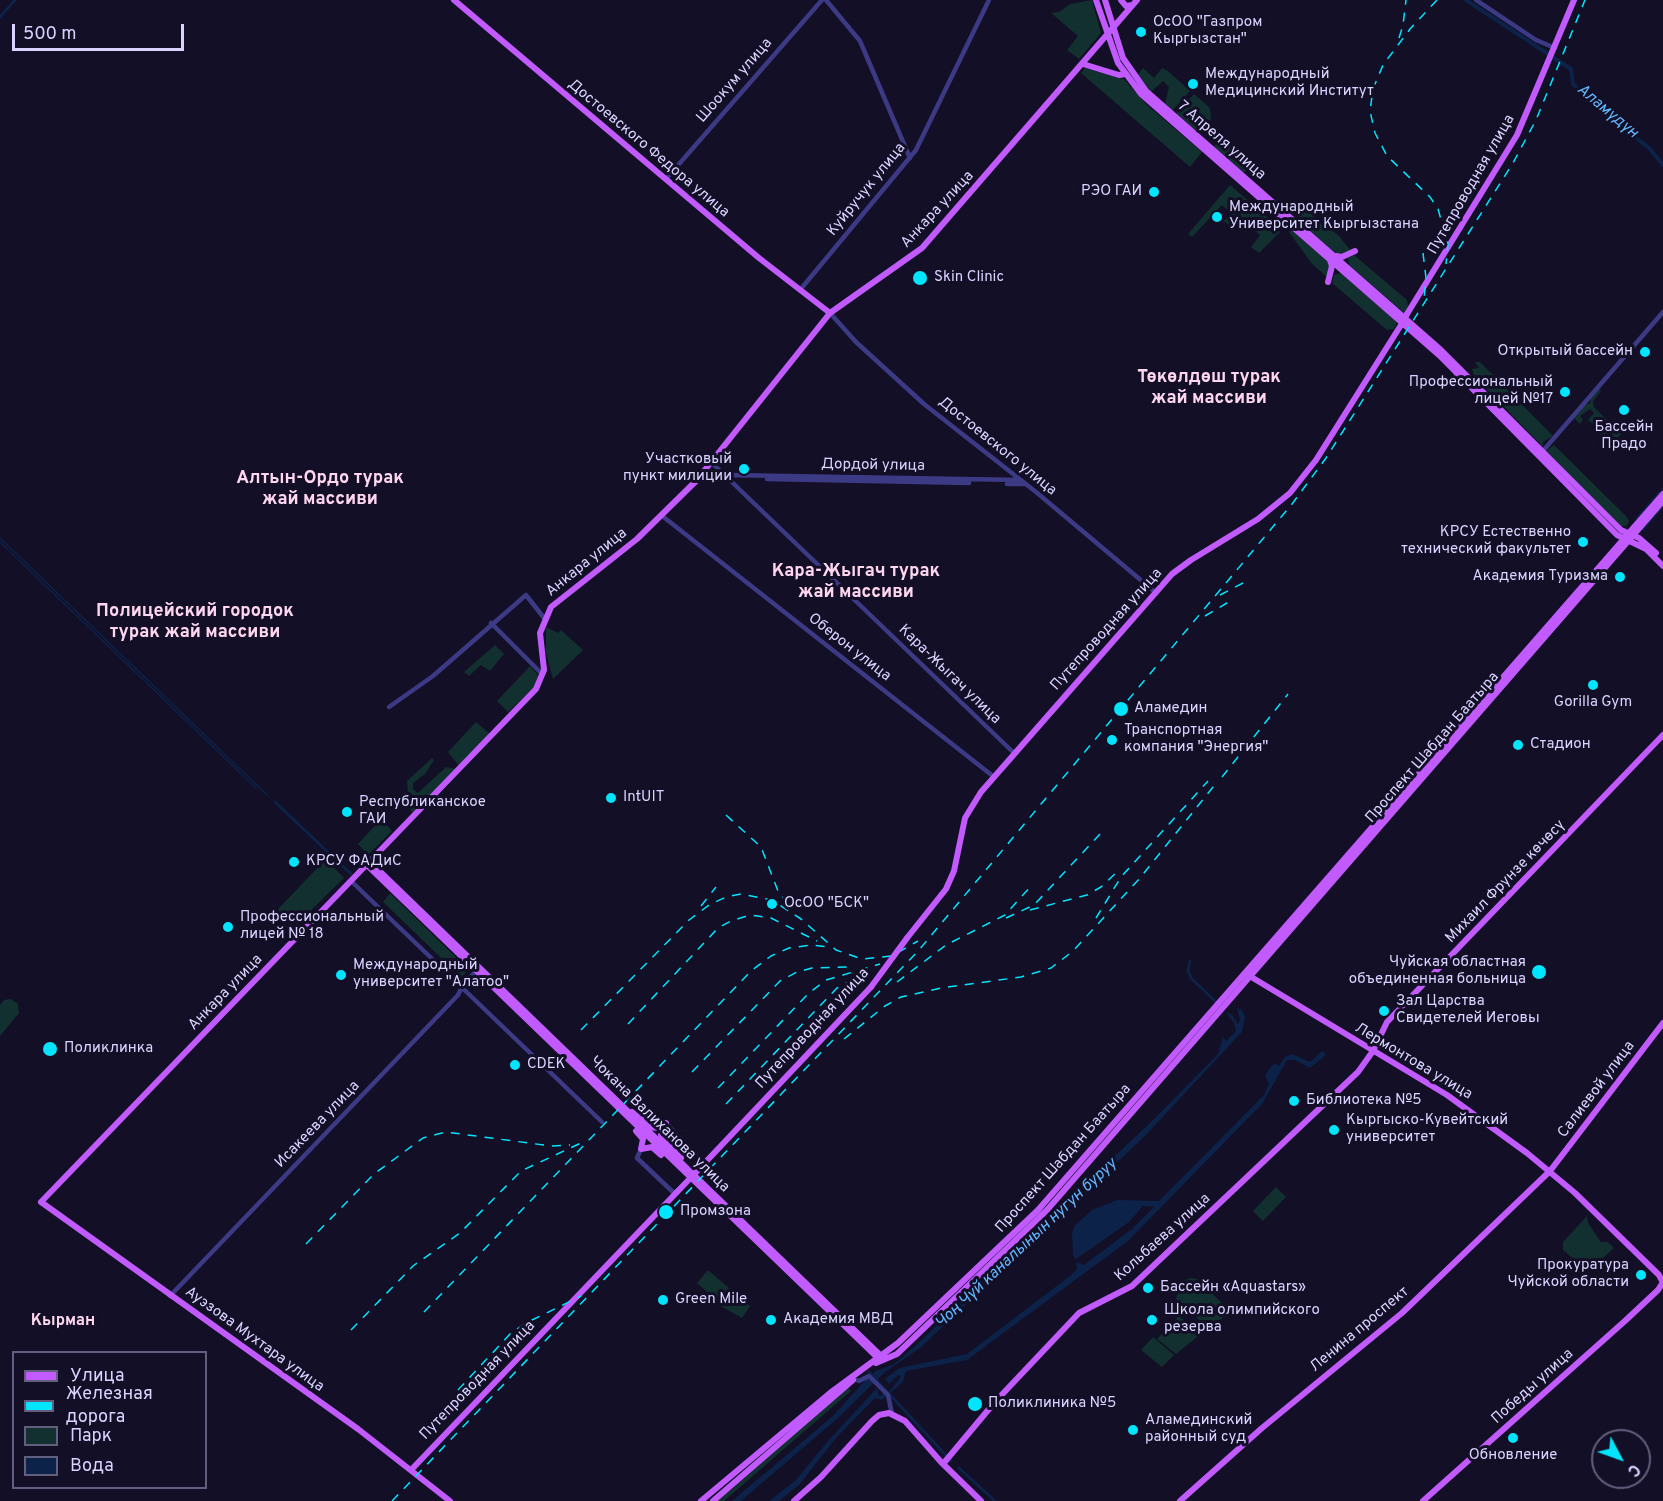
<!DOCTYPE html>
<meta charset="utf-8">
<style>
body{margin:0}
#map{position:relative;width:1663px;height:1501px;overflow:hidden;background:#130f26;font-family:Overpass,sans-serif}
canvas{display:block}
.legend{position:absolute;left:12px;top:1351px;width:195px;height:138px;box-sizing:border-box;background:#130f26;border:2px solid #625e7d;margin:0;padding:8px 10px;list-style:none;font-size:18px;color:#d9d4ff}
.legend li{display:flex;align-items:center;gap:12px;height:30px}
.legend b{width:30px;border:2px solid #625e7d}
.north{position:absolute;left:1591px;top:1429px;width:60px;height:60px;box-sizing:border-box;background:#130f26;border:2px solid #625e7d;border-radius:50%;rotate:131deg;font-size:16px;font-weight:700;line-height:24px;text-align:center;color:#d9d4ff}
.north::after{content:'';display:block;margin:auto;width:21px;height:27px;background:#00e5ff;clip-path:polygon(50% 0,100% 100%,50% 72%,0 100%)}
.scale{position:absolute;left:12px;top:24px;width:172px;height:27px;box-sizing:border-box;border:3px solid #d9d4ff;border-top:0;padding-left:8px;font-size:18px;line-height:21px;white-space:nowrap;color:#d9d4ff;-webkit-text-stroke:4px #130f26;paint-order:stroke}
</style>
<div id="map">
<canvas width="1663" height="1501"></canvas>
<ul class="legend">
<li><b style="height:8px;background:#c25bff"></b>Улица</li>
<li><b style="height:8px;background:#00e5ff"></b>Железная дорога</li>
<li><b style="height:16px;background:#12302f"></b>Парк</li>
<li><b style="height:16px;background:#0c2248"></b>Вода</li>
</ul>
<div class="north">С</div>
<div class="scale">500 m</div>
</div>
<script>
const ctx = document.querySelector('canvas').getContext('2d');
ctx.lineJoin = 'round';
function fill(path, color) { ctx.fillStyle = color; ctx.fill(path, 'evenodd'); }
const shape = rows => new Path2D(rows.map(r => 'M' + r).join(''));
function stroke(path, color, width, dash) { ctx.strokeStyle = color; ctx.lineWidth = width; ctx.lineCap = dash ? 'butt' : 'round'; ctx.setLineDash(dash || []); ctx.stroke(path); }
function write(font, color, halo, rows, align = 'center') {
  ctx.font = font + ' Overpass,sans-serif'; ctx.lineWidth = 6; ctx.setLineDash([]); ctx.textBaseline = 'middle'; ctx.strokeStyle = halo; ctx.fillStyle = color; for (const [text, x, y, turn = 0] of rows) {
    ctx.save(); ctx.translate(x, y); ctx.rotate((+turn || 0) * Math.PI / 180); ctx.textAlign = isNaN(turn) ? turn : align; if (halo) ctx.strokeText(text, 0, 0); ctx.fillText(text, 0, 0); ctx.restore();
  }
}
const green = shape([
 [1092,0,1101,33,1079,59,1067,50,1078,36,1051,13,1059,12,1070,4],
 [1085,68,1124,79,1146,104,1202,152,1190,167,1081,73],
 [1143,68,1154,78,1162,68,1168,71,1190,91,1172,111,1165,104,1169,87,1163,81,1151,92,1137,76],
 [1194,94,1210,108,1211,119,1200,134,1176,114],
 [1223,138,1251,164,1244,173,1213,147],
 [1230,185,1273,222,1280,232,1259,253,1251,247,1260,235,1243,220,1234,229,1224,221,1231,213,1222,205,1192,237,1188,234],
 [1305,209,1339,236,1351,251,1338,255,1296,219],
 [1290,228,1329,262,1331,265,1328,278,1312,264,1289,232],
 [1354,255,1407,300,1408,307,1404,313,1349,265,1348,258],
 [1341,273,1397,322,1394,329,1387,330,1332,283,1334,275],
 [1475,362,1480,362,1553,436,1543,442,1543,447,1474,376,1472,369,1479,368],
 [1599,389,1601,391,1593,401,1594,407,1621,434,1610,447,1601,439,1597,427,1588,420,1594,413,1590,409,1580,416,1583,420,1580,424,1573,417,1583,406,1590,403,1591,397],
 [1554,445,1626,516,1629,521,1627,526,1621,526,1546,451],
 [546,627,558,633,561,630,583,650,553,679,546,653],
 [495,645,504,654,490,671,481,665,469,676,464,672],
 [530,666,538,675,536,681,533,688,508,712,497,701],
 [476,722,490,734,459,766,448,752],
 [432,758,434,760,425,774,413,783,413,789,418,793,446,767,456,769,413,813,401,800,408,791,407,781],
 [381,819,392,831,368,855,358,844],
 [326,859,344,878,297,924,287,917,283,921,277,914,279,908],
 [390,893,469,970,461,977,383,902],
 [11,999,18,1004,19,1013,0,1036,0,1005,4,1000],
 [1276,1187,1286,1197,1263,1221,1253,1211],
 [1587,1216,1588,1223,1601,1242,1608,1242,1614,1248,1588,1271,1563,1250,1563,1242],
 [708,1270,729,1288,718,1302,697,1283],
 [1190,1278,1197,1279,1225,1306,1225,1316,1208,1328,1176,1299,1181,1283],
 [733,1290,750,1306,742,1318,719,1305],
 [1179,1316,1201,1334,1176,1354,1157,1339],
 [1153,1337,1174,1355,1162,1367,1141,1350],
 [848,1387,851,1391,724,1501,715,1501,731,1490]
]);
const water = shape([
 [1237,1008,1242,1010,1245,1018,1242,1032,1144,1137,919,1349,885,1372,838,1418,741,1501,732,1501,834,1415,867,1378,876,1371,894,1364,915,1346,1155,1118,1218,1054,1223,1037,1226,1041,1236,1031,1234,1023,1227,1014,1227,1012,1232,1015,1238,1024,1240,1020],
 [1322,1051,1326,1055,1310,1068,1295,1060,1287,1060,1262,1104,1128,1241,967,1360,906,1371,903,1382,882,1400,876,1398,872,1401,836,1438,800,1484,779,1501,769,1501,796,1480,827,1442,877,1388,879,1396,890,1391,901,1376,898,1375,889,1384,885,1379,899,1368,967,1354,1070,1276,1077,1269,1076,1262,1084,1265,1132,1229,1154,1207,1143,1206,1129,1222,1076,1259,1073,1256,1072,1234,1074,1226,1092,1210,1117,1200,1159,1201,1264,1095,1269,1084,1265,1075,1274,1063,1279,1066,1285,1057,1292,1054,1310,1062]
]);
const stream = shape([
 [1661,490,1663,488],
 [1636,519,1659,492],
 [1643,530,1663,507],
 [0,538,267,795],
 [0,542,256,788]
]);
const canal = shape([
 [0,17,15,0],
 [275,802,351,874],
 [1190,961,1188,971,1191,978,1218,1004],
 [869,1372,951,1461],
 [959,1468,995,1501]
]);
const river = shape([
 [1466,0,1571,69,1573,84,1593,104,1649,148,1663,165]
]);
const minor = shape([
 [826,0,860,41,910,158],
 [1476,0,1536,40,1555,48],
 [666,179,822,0],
 [800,290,916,150,989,0],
 [830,313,856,342,924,404,1036,492,1155,592],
 [1542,452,1663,312],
 [712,463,1015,754],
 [727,475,1021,480],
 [767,479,969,483],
 [1007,484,1025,484],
 [661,515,994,777],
 [491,623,542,674],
 [389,707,433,676,526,595,544,618],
 [351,881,602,1122],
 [666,1123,704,1164],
 [641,1149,637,1158,675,1194],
 [170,1296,458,995,463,985,479,968],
 [854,1379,859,1381,869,1376,888,1395,892,1414]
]);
const major = shape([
 [454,0,759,258,830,313],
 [1096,0,1118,63,1141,94,1440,356,1617,535,1646,549,1663,566],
 [1105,0,1123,58,1146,91,1441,350,1621,530,1639,538,1656,553],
 [1121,0,1126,6,1132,5],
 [1083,64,1119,75,1126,74],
 [1336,256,1342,257,1355,251],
 [1328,282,1332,266,1330,260],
 [1407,314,1517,135,1574,0],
 [1451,381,1456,380,1457,374],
 [370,862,881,1356],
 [367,865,878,1358],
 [907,938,946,889,954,871,965,818,981,792,1172,574,1191,560,1258,519,1290,493,1316,460,1401,325],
 [1248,975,1447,1095,1527,1153,1575,1193,1659,1275,1663,1283],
 [632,1112,651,1127,657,1128,663,1125],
 [666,1123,661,1135,681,1158],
 [636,1131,643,1139,641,1149,652,1147,661,1155],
 [700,1168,871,987],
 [876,1363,897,1354,1047,1210,1663,501],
 [943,1464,994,1403,1079,1313,1132,1286,1358,1072,1373,1051,1387,1022,1663,735],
 [412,1469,677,1192],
 [450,1501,358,1429,41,1202,536,689,544,670,540,633,551,607,637,539,696,481,830,313,922,248,1137,0],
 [701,1501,830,1393,898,1343,1038,1210,1663,494],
 [713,1501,853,1380],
 [794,1501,821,1477,872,1421,879,1415,889,1413,905,1421,941,1462,981,1501],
 [1180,1501,1262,1428,1402,1313,1550,1171,1663,1023],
 [1423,1501,1626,1320,1658,1290,1663,1282]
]);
const rail = shape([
 [1437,0,1410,29,1383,65,1373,89,1370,111,1375,133,1387,156,1430,197,1438,209,1448,244,1446,264],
 [1399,38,1403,25,1406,0],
 [1423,253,1426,278,1424,299],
 [1220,595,1245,582],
 [1205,616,1232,600],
 [1222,777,1288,694],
 [726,815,761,847,778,891,790,906],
 [701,906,716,887],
 [1030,910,1087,895,1101,887,1119,870],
 [1006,918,1034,905,1100,834],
 [1096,918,1121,877,1208,781],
 [897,982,946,945,1005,915,1032,885],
 [628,1024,718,928,731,921,750,915,771,918,817,941],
 [581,1030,689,920,709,905,726,897,741,894,772,900,801,919,836,950,862,959,892,956,918,941],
 [844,1039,885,1006,901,997,941,988,1021,977,1051,968,1073,951,1140,878,1217,782],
 [692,1072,780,981,797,972,812,968,847,967],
 [718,1088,809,993,826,980,880,964],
 [726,1104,837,988,862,975],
 [306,1244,374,1174,423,1138,446,1132,551,1146,570,1145],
 [424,1312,751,971,771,956,789,948,812,945,828,947],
 [351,1330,413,1266,460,1233,521,1171,581,1143],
 [458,1390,511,1333,526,1323,581,1296],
 [392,1501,919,950,1292,504,1326,458,1513,163,1536,120,1585,0]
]);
const majorBridge = shape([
 [1401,325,1407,314],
 [871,987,907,938],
 [677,1192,700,1168]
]);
const markers = [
 [1141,32,6,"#00e5ff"],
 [1193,84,6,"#00e5ff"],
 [1154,192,6,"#00e5ff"],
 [1217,217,6,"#00e5ff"],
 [920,278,8,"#00e5ff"],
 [1645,352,6,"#00e5ff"],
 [1565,392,6,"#00e5ff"],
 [1624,410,6,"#00e5ff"],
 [744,469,6,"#00e5ff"],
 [1583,542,6,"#00e5ff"],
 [1620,577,6,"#00e5ff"],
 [1593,685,6,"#00e5ff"],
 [1121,709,8,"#00e5ff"],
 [1112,740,6,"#00e5ff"],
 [1518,745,6,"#00e5ff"],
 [611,798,6,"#00e5ff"],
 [347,812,6,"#00e5ff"],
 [294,862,6,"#00e5ff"],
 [772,904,6,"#00e5ff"],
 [228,927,6,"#00e5ff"],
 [1539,972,8,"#00e5ff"],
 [341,975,6,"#00e5ff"],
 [1384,1011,6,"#00e5ff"],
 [50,1049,8,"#00e5ff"],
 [515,1065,6,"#00e5ff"],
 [1294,1101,6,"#00e5ff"],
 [1334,1130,6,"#00e5ff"],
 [666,1212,8,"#00e5ff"],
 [1641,1275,6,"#00e5ff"],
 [1148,1288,6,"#00e5ff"],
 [663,1300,6,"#00e5ff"],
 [771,1320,6,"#00e5ff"],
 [1152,1320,6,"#00e5ff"],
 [975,1404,8,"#00e5ff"],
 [1133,1430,6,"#00e5ff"],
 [1513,1438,6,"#00e5ff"]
];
const poiNames = [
 ["ОсОО \"Газпром",1153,23],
 ["Кыргызстан\"",1153,40],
 ["Международный",1205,75],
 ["Медицинский Институт",1205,92],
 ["РЭО ГАИ",1142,192,"right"],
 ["Международный",1229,208],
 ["Университет Кыргызстана",1229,225],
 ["Skin Clinic",934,278],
 ["Открытый бассейн",1633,352,"right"],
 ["Профессиональный",1553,383,"right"],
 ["лицей №17",1553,400,"right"],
 ["Бассейн",1624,428,"center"],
 ["Прадо",1624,445,"center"],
 ["Участковый",732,460,"right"],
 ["пункт милиции",732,477,"right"],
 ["КРСУ Естественно",1571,533,"right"],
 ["технический факультет",1571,550,"right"],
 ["Академия Туризма",1608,577,"right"],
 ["Gorilla Gym",1593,703,"center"],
 ["Аламедин",1134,709],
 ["Транспортная",1124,731],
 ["компания \"Энергия\"",1124,748],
 ["Стадион",1530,745],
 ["IntUIT",623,798],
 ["Республиканское",359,803],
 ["ГАИ",359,820],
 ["КРСУ ФАДиС",306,862],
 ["ОсОО \"БСК\"",784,904],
 ["Профессиональный",240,918],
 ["лицей № 18",240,935],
 ["Чуйская областная",1526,963,"right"],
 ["объединенная больница",1526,980,"right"],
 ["Международный",353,966],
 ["университет \"Алатоо\"",353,983],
 ["Зал Царства",1396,1002],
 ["Свидетелей Иеговы",1396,1019],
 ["Поликлинка",64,1049],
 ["CDEK",527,1065],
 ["Библиотека №5",1306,1101],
 ["Кыргыско-Кувейтский",1346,1121],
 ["университет",1346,1138],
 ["Промзона",680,1212],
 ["Прокуратура",1629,1266,"right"],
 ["Чуйской области",1629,1283,"right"],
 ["Бассейн «Aquastars»",1160,1288],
 ["Green Mile",675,1300],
 ["Школа олимпийского",1164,1311],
 ["резерва",1164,1328],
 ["Академия МВД",783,1320],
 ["Поликлиника №5",988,1404],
 ["Аламединский",1145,1421],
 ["районный суд",1145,1438],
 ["Обновление",1513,1456,"center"]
];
const streetNames = [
 ["Шоокум улица",735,81,-49],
 ["7 Апреля улица",1221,141,41],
 ["Достоевского Федора улица",648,149,40],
 ["Путепроводная улица",1472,185,-60],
 ["Куйручук улица",867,190,-51],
 ["Анкара улица",938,210,-47],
 ["Достоевского улица",997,447,39],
 ["Дордой улица",873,466,1],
 ["Анкара улица",587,563,-39],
 ["Путепроводная улица",1107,630,-48],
 ["Оберон улица",849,648,38],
 ["Кара-Жыгач улица",949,675,44],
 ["Проспект Шабдан Баатыра",1433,748,-49],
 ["Михаил Фрунзе көчөсү",1506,882,-46],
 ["Анкара улица",226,993,-46],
 ["Путепроводная улица",813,1029,-47],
 ["Лермонтова улица",1413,1062,31],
 ["Салиевой улица",1597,1090,-53],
 ["Исакеева улица",318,1125,-46],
 ["Чокана Валиханова улица",659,1125,44],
 ["Проспект Шабдан Баатыра",1064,1159,-48],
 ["Кольбаева улица",1163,1238,-42],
 ["Ленина проспект",1360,1330,-40],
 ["Ауэзова Мухтара улица",254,1340,36],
 ["Путепроводная улица",478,1381,-46],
 ["Победы улица",1533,1387,-42]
];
const waterNames = [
 ["Аламүдүн",1607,112,40],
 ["Чоң Чүй каналынын нугун буруу",1027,1244,-43]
];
const neighbourhoodNames = [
 ["Кырман",63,1322]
];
const quarterNames = [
 ["Төкөлдөш турак",1209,378],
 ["жай массиви",1209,399],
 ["Алтын-Ордо турак",320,479],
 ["жай массиви",320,500],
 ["Кара-Жыгач турак",856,572],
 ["жай массиви",856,593],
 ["Полицейский городок",195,612],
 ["турак жай массиви",195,633]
];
fill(green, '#12302f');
fill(water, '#0c2248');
stroke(stream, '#0c2248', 1.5);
stroke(canal, '#0c2248', 3);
stroke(river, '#0c2248', 4);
stroke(minor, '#3d3a85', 4.5);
stroke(major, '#c25bff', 6);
stroke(rail, '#00e5ff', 1.5, [9, 8]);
stroke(majorBridge, '#c25bff', 6);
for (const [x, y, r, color] of markers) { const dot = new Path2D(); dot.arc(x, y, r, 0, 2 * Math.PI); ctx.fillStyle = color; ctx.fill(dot); stroke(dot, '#130f26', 2); }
write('15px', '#d9d4ff', '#130f26', poiNames, 'left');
write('15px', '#d9d4ff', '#130f26', streetNames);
write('italic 16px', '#62b6ff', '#130f26', waterNames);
write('bold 16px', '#ffd6f0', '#130f26', neighbourhoodNames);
write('bold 18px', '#ffd6f0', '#130f26', quarterNames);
</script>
